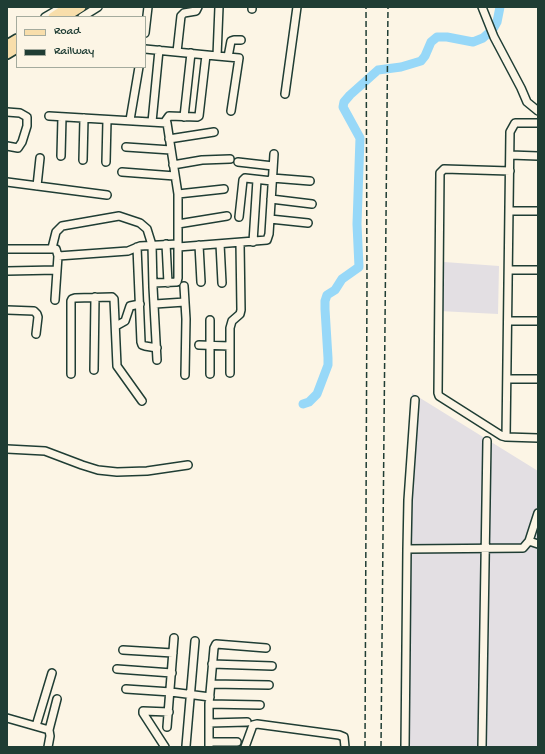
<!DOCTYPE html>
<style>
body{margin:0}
#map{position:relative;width:545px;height:754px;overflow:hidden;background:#fcf5e5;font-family:"Gochi Hand",sans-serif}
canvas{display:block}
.frame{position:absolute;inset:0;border:8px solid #1f3d34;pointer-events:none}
.legend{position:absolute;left:16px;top:16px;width:130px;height:52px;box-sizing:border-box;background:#fcf5e5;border:1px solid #a4ab9e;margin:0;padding:5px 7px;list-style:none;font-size:12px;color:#1f3d34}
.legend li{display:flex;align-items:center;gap:8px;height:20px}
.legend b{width:20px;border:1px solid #a4ab9e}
</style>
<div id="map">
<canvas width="545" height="754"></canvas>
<div class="frame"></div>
<ul class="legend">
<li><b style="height:5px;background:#f8deab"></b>Road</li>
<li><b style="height:5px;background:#1f3d34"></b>Railway</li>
</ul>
</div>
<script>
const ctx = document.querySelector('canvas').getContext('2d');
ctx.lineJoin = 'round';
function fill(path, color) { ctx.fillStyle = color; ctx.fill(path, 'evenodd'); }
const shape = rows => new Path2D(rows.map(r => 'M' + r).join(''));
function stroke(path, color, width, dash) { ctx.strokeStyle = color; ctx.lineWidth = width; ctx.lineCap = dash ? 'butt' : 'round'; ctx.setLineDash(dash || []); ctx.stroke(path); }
const built = shape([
 [444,262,499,266,498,314,439,311],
 [412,393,538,471,538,747,409,747]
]);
const river = shape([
 [303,404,309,402,317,394,328,365,328,358,325,309,325,301,327,295,335,290,342,279,359,267,357,224,360,138,343,107,344,102,350,95,378,70,401,67,421,61,425,56,431,42,437,37,447,37,473,42,483,38,493,29,497,22,500,7]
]);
const minor = shape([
 [219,7,217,56,239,58,231,111],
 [482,7,494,37,521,88,527,102,538,111],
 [252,9,252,7],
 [45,17,57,10],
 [82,17,98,7],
 [145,33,148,7],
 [145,49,217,56],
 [177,52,181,16,184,13,196,11,198,7],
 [228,57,231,41,234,40,241,40],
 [285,94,297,7],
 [7,112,20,113,27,117,27,126,22,142,18,148,7,146],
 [49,116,167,123,178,194,178,278,177,282,176,282,153,283],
 [184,117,191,53],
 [130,120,139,67],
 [152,122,159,50],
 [164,123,169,116,197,117,199,116,206,55],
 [538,123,515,123,510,132,506,437,538,438],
 [169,139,214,132],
 [126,147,171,150],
 [510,155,538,156],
 [61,156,62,117],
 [83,160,84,118],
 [106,162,107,120],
 [238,162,273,166],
 [173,165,202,160,230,159],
 [122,172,175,176],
 [272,178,310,181],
 [7,182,107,195],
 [37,186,40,158],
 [178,194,224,189],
 [271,199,312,204],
 [510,211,538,211],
 [239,217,243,180,245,178,272,181],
 [270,219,308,223],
 [178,224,227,216],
 [253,242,257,180],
 [166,244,168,283],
 [220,244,222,283],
 [199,245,201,282],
 [137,247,141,342,142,345,145,346,157,348],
 [178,247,267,240,269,234,274,154],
 [52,248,56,232,62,226,119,216,140,223,147,229,152,245,153,287,157,360],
 [7,249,56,249,58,256,55,300],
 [58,256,128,251,140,246,178,244],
 [509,270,538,270],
 [7,271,57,270],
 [184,286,186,319,185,375],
 [155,304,185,302],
 [7,310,34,311,37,314,38,317,36,334],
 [508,321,538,321],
 [116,326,125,321,130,306,140,304],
 [199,345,230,346],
 [94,370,95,297],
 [230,373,230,328,232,321,240,314,241,310,240,243],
 [71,374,71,301,72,299,75,298,112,297,114,299,117,366,142,401],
 [210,374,210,320],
 [507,379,538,379],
 [415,400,408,500,407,549,523,548,529,541,538,513],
 [506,437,502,436,439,396,438,393,440,173,444,169,510,171],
 [7,449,45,451,82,465,98,470,117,472,147,471,188,465],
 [529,541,538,544],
 [123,650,173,653],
 [212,664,272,666],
 [117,669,172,673],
 [211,684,269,685],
 [126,689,171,692,210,697],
 [209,704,260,705],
 [7,718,49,730,57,699],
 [209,723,247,722],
 [36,726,52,673],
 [167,727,174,638],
 [209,742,237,742],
 [186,746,195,641],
 [48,747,50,736,49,730],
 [165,747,143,713,143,711,169,712],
 [209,747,209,704,214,648,216,644,266,648],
 [245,747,253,725,257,724,339,735,344,737,345,747],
 [405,747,407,549],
 [482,747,487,441]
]);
const major = shape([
 [53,17,68,7],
 [65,17,81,7],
 [7,45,17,39],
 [7,54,17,48]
]);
const rail = shape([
 [365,747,367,282,366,7],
 [381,747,388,7]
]);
fill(built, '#e3dfe3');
stroke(river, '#97d8f8', 9);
stroke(minor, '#1f3d34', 10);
stroke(major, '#1f3d34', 12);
stroke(minor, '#fcf5e5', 7);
stroke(major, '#f8deab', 9);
stroke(rail, '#1f3d34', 1.5, [6, 3]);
</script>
